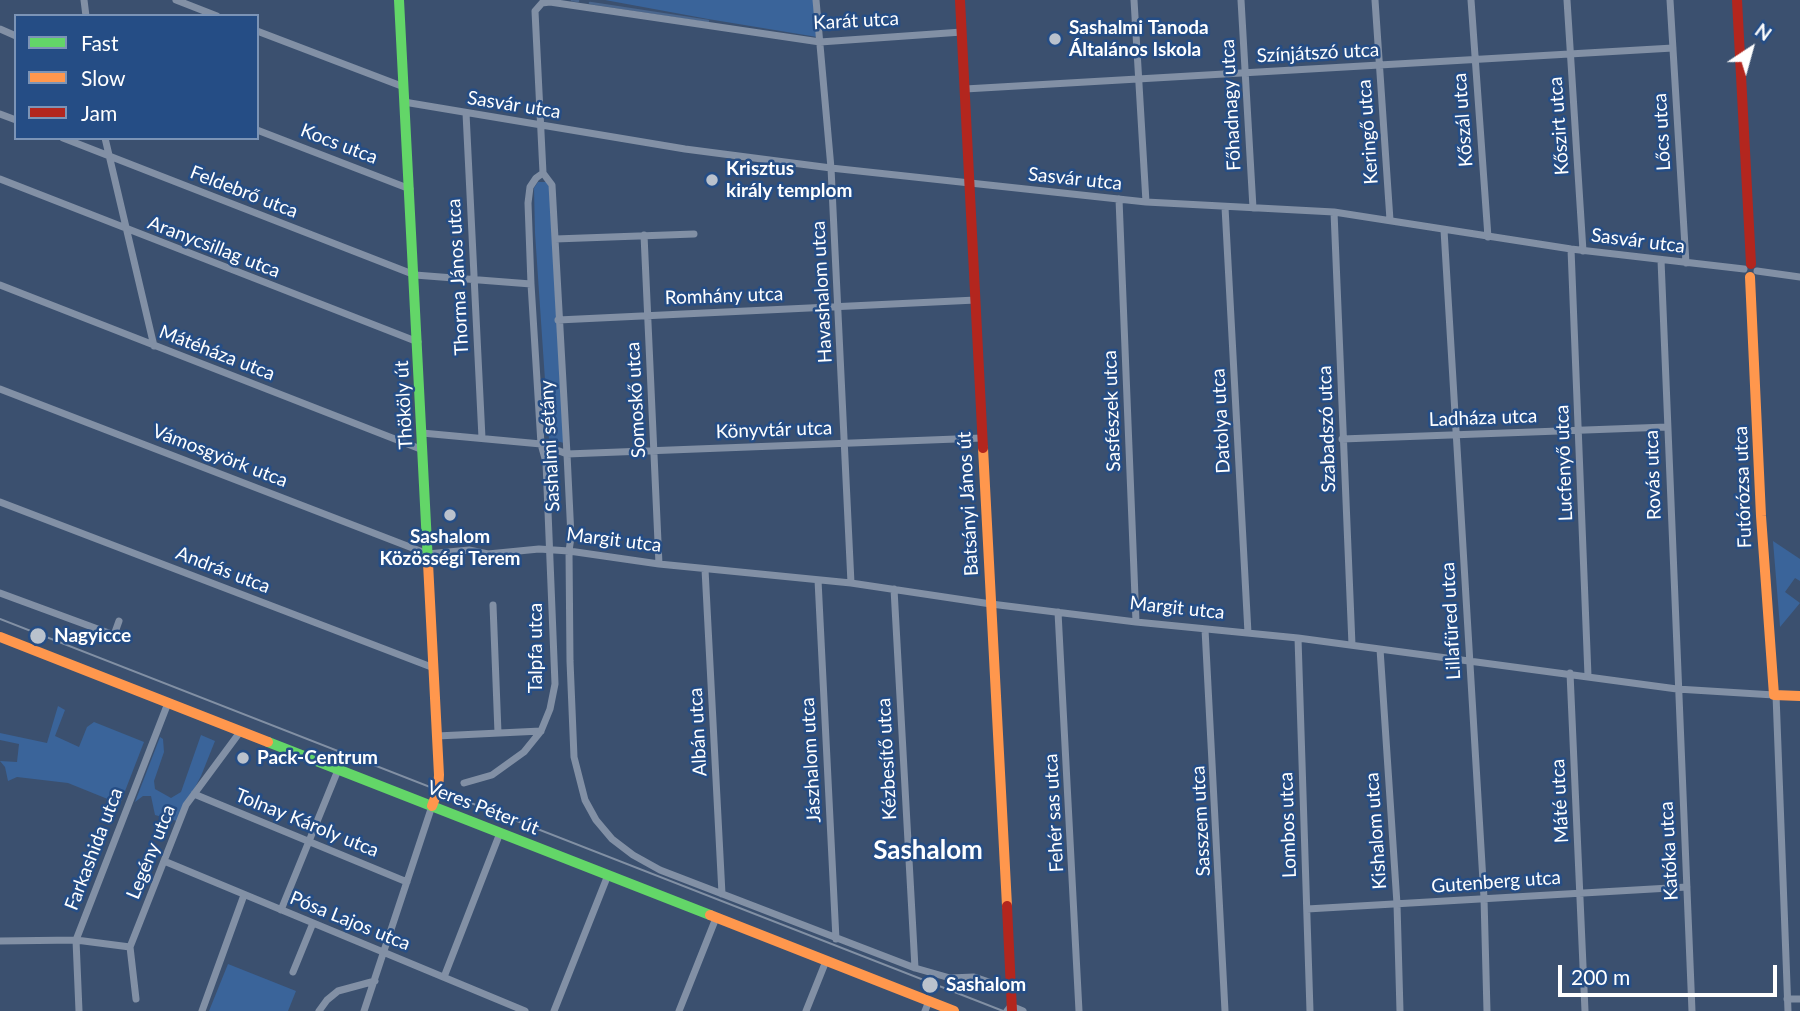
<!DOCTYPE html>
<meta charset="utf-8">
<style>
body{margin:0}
#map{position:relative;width:1800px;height:1011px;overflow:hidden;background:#3b506f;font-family:Lato,sans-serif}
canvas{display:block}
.legend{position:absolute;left:14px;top:14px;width:245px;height:126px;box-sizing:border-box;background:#254d85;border:2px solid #7c94b6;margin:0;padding:9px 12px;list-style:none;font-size:21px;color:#fff}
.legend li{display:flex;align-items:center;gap:14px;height:35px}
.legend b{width:35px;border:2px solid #7c94b6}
.north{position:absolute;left:1716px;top:14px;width:70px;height:70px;-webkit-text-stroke:5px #254d85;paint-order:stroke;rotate:36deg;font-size:19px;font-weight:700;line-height:28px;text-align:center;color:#fff}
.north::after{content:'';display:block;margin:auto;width:24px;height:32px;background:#fff;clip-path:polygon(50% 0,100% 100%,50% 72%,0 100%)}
.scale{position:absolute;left:1558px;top:965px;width:219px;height:32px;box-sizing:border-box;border:4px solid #fff;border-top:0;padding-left:9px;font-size:21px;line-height:24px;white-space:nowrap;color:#fff;-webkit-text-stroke:5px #254d85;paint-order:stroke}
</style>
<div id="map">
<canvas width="1800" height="1011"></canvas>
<ul class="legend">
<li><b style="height:9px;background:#63d668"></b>Fast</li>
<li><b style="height:9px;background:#ff974d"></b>Slow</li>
<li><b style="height:9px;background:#b3261e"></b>Jam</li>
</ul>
<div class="north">N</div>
<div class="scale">200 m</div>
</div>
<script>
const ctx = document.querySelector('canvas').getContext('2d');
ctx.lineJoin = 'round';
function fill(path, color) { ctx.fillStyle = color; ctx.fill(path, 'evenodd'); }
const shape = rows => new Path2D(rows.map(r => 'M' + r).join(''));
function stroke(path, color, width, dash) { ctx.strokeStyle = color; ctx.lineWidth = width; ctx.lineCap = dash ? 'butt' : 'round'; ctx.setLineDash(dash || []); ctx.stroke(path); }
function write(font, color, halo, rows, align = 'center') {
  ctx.font = font + ' Lato,sans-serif'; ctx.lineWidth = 5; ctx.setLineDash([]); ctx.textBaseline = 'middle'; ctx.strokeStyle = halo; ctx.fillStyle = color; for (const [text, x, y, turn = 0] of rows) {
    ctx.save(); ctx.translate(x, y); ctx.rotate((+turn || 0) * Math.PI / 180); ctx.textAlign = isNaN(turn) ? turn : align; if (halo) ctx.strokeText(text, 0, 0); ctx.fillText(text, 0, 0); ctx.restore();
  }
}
const green = shape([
 [605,0,813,0,817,37,708,19],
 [538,182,546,182,550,187,564,443,549,439,535,233,534,188],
 [1773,541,1800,559,1800,581,1795,578,1785,592,1800,603,1780,627],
 [58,706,65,710,55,736,79,747,87,727,94,722,144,742,120,804,68,783,17,777,8,781,5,767,0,761,17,762,19,744,0,740,0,733,47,743],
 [201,735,215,741,201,776,177,821,155,815,151,796,143,796,135,802,160,737,163,739,164,752,154,781,155,789,171,798,181,792],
 [228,964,296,991,288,1011,209,1011]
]);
const stream = shape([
 [572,0,578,1],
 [590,3,708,21]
]);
const street = shape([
 [84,0,86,16],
 [176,0,217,16],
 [816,0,831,168,851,583],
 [1134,0,1146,202],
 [1241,0,1253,208],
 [1375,0,1390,220],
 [1471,0,1488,237],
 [1567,0,1583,251],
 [1670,0,1686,263],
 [0,29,16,36],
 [257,31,404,87],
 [962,32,820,42,550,2,542,3,535,11,543,173,552,185,567,454,571,537,569,551,570,661,574,757,585,800,596,820,612,839,633,855,660,870,915,968,950,978,974,977,1010,989],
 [965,89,1673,48],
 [404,102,685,149,831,168,1146,202,1334,212,1571,249,1744,269],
 [466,113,482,438],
 [0,114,16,120],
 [257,130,410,189],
 [63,138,415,275,531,284],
 [105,138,154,346],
 [0,179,418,342],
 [1119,199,1136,622],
 [1225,207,1248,633],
 [1334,212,1352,645],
 [1444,230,1484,898,1487,1011],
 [644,235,659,564],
 [555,239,694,234],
 [1571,249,1588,676],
 [1661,260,1692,1011],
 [1757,271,1800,277],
 [0,285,423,450],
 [558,320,976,300],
 [0,389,428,554,469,550,488,554,539,549,569,551,659,564,851,583,991,604,1136,622,1298,638,1677,689,1774,695],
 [422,433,541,444,567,454,982,438],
 [1342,439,1667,427],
 [0,502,434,668],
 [705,569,722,894],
 [818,580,836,939],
 [894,589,915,968],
 [0,593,114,635,119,621],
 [493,605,498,733],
 [1058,612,1079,1011],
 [1205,629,1225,1011],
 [1298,638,1310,1011],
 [1380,649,1397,904,1400,1011],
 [1570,673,1585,1011],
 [1776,695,1788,1011],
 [437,736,541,731],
 [464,783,492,775,524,752,541,731,550,709,555,684,546,462,541,444,531,284,528,203,530,187,536,178,543,173],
 [194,794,407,882],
 [164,861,525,1011],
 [1307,909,1687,887],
 [281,910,338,770],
 [0,941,76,940,130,947],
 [293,972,313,923],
 [444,977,500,833],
 [136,999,130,947,186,805,240,732],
 [1787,999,1800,999],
 [79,1011,76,940,168,703],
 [202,1011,244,895],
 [319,1011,327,1000,338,991,375,981],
 [364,1011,432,806],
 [554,1011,608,875],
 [679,1011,716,918],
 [806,1011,826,961],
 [925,1011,929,1001],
 [1007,1011,1011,1006,1023,1011]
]);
const fast = shape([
 [399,0,428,563],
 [268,742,710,915]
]);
const slow = shape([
 [1750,277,1761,516,1774,695,1800,696],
 [983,448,1007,906],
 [428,563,439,775,438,790,432,806],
 [0,637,268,742],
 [710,915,954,1011]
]);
const jam = shape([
 [960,0,983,448],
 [1737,0,1751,264],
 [1007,906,1012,1011]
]);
const tram = shape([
 [0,619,1003,1011]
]);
const markers = [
 [1055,39,7,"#bac2cd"],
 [712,180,7,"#bac2cd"],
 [450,515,7,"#bac2cd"],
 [38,636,9,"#bac2cd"],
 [243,758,7,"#bac2cd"],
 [930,985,9,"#bac2cd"]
];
const streetNames = [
 ["Karát utca",856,21,-3],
 ["Színjátszó utca",1318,53,-3],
 ["Sasvár utca",514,105,9],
 ["Főhadnagy utca",1231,105,-93],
 ["Kőszál utca",1463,120,-94],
 ["Kőszirt utca",1559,126,-94],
 ["Keringő utca",1368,132,-94],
 ["Lőcs utca",1662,132,-93],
 ["Kocs utca",339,144,21],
 ["Sasvár utca",1075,179,6],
 ["Feldebrő utca",244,192,21],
 ["Sasvár utca",1638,241,7],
 ["Aranycsillag utca",214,247,21],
 ["Thorma János utca",458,277,-93],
 ["Havashalom utca",822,292,-93],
 ["Romhány utca",724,296,-2],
 ["Mátéháza utca",217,353,21],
 ["Somoskő utca",636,400,-93],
 ["Thököly út",404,405,-93],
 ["Sasfészek utca",1112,411,-92],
 ["Ladháza utca",1483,418,-2],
 ["Datolya utca",1221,421,-93],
 ["Szabadszó utca",1327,429,-92],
 ["Könyvtár utca",774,430,-2],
 ["Sashalmi sétány",550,446,-93],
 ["Vámosgyörk utca",220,456,21],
 ["Lucfenyő utca",1564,463,-92],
 ["Rovás utca",1653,475,-92],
 ["Futórózsa utca",1743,487,-92],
 ["Batsányi János út",968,504,-93],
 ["Margit utca",614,540,7],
 ["András utca",223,570,21],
 ["Margit utca",1177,608,6],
 ["Lillafüred utca",1451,621,-93],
 ["Talpfa utca",536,648,-90],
 ["Albán utca",698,732,-93],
 ["Kézbesítő utca",887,759,-93],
 ["Jászhalom utca",811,760,-93],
 ["Máté utca",1560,801,-93],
 ["Veres Péter út",483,808,21],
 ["Fehér sas utca",1054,813,-93],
 ["Sasszem utca",1201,821,-93],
 ["Tolnay Károly utca",307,823,22],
 ["Lombos utca",1288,825,-92],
 ["Kishalom utca",1376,831,-94],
 ["Farkashida utca",94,849,-69],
 ["Katóka utca",1669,851,-93],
 ["Legény utca",151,852,-68],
 ["Gutenberg utca",1496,882,-4],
 ["Pósa Lajos utca",350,921,22]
];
const poiNames = [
 ["Sashalmi Tanoda",1069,28],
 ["Általános Iskola",1069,50],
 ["Krisztus",726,169],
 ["király templom",726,191],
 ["Sashalom",450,537,"center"],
 ["Közösségi Terem",450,559,"center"],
 ["Nagyicce",54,636],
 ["Pack-Centrum",257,758],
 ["Sashalom",946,985]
];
const districtNames = [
 ["Sashalom",928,851]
];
fill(green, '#3a649a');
stroke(stream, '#4a668d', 2.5);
stroke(street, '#8290a5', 7);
stroke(fast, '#63d668', 10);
stroke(slow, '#ff974d', 10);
stroke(jam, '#b3261e', 10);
stroke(tram, '#8290a4', 2);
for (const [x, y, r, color] of markers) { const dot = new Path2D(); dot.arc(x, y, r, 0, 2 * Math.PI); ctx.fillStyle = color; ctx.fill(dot); stroke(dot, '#254d85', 2.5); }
write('19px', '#fff', '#254d85', streetNames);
write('bold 19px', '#fff', '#254d85', poiNames, 'left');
write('bold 26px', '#fff', '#254d85', districtNames);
</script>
